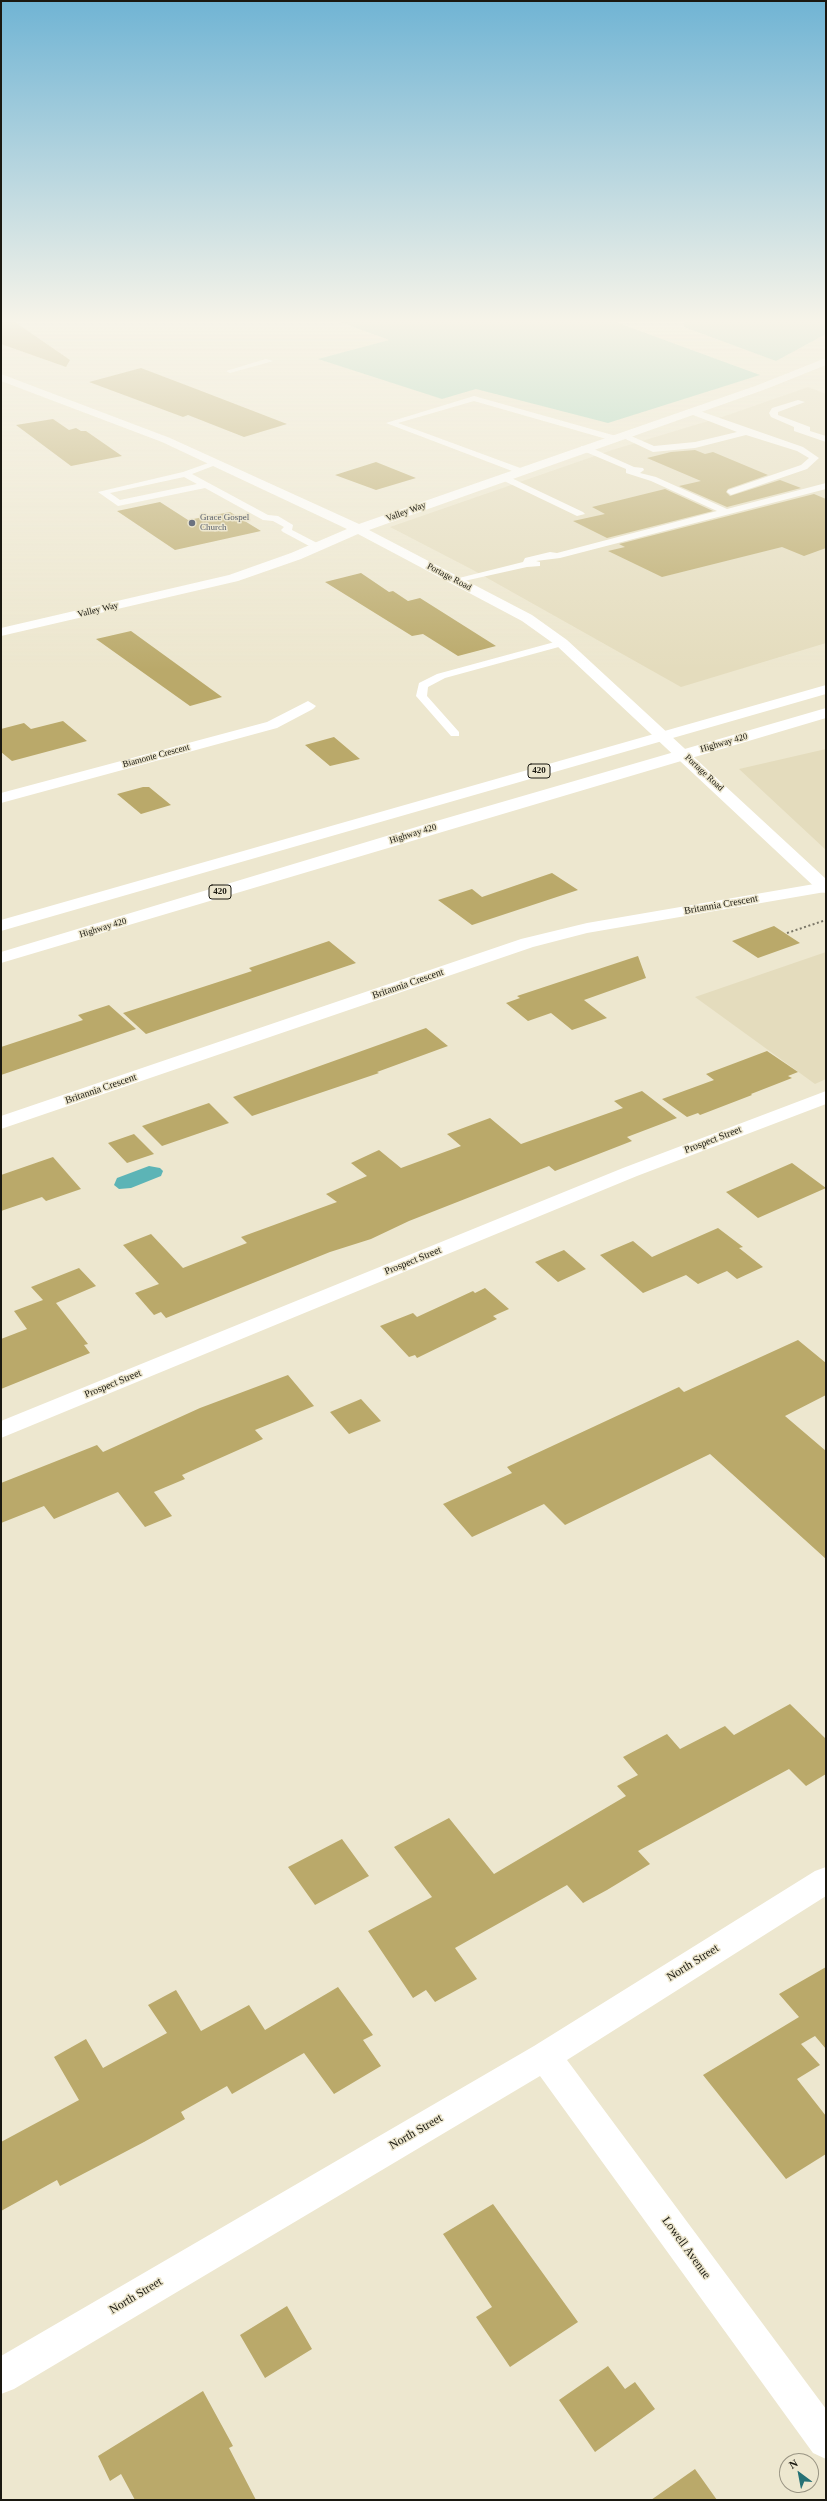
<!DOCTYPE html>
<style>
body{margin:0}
#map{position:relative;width:827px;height:2501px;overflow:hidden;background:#ede7cf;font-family:"Times New Roman",serif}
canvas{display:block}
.frame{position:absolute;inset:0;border:2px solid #1a1810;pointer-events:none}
.north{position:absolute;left:779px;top:2453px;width:40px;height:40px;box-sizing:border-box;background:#ede7cf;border:1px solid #999483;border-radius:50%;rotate:328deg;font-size:11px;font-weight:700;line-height:16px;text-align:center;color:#1a1810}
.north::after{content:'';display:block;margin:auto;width:14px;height:18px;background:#267175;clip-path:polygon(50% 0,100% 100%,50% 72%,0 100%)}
</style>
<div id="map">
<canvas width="827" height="2501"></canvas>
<div class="frame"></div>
<div class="north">N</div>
</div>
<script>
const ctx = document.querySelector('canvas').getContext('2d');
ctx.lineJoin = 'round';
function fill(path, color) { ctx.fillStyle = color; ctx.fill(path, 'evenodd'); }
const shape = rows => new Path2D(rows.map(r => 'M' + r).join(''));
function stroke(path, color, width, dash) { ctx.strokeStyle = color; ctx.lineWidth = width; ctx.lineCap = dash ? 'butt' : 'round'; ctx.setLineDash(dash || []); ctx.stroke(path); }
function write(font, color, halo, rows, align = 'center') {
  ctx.font = font + ' "Times New Roman",serif'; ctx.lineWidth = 3; ctx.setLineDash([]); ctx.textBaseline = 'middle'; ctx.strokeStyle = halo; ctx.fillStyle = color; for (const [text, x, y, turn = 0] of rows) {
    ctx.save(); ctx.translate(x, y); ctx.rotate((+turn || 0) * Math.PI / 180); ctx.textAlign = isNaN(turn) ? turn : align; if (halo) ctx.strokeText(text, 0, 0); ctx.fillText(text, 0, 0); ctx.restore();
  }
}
const built = shape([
 [808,387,826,394,826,643,681,687,473,570,390,527,612,450,728,415],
 [826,749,826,850,739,769],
 [826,952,826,1079,815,1084,695,997]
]);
const green = shape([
 [335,320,610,320,760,375,608,423,476,389,442,399,318,359,389,340],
 [684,320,826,320,826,334,776,361,684,327]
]);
const water = shape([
 [149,1166,160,1168,163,1171,161,1176,131,1188,119,1189,114,1185,117,1178]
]);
const building = shape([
 [1,320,12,320,70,360,66,367,1,344],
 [141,368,204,392,287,424,244,437,188,415,183,417,89,382],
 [53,419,69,430,76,428,81,431,86,431,122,456,71,466,16,425],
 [695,450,705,454,713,452,768,475,728,489,726,492,730,496,780,480,801,488,727,507,679,486,701,481,647,458,671,452],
 [376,462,416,478,376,490,335,475],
 [665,489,713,511,607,538,573,521,605,514,592,507],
 [814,494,826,499,826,548,804,556,782,547,662,577,608,551,625,547,619,544],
 [160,502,188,520,230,512,261,531,175,550,117,511],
 [361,573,389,592,393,591,408,601,420,598,496,646,458,656,423,634,412,636,325,582],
 [131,631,222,697,190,706,96,639],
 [63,721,87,741,12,761,1,752,1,729,24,723,31,729],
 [334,737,360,759,330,766,305,745],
 [143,787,149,787,171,805,141,814,117,794],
 [552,873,578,890,472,925,438,900,472,889,482,897],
 [774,926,800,943,758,958,732,941],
 [329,941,356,963,146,1034,123,1013,252,971,249,968],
 [638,956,646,978,584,1000,607,1018,572,1030,551,1013,528,1021,506,1003,520,998,517,996],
 [109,1005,136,1029,1,1075,1,1047,83,1020,78,1015],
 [426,1028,448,1046,377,1072,379,1073,252,1116,233,1097],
 [767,1051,798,1072,788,1076,792,1078,751,1094,752,1095,700,1115,698,1113,687,1117,662,1099,714,1080,706,1074],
 [642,1091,677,1118,627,1137,632,1141,555,1171,549,1166,409,1221,371,1239,330,1252,166,1318,161,1312,154,1315,135,1293,159,1284,123,1245,151,1234,183,1268,247,1243,241,1237,337,1202,326,1194,367,1176,351,1163,379,1150,401,1168,461,1146,447,1134,490,1118,521,1144,623,1108,614,1101],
 [209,1103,229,1123,162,1146,142,1126],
 [134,1134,154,1154,127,1163,108,1143],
 [53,1157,81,1189,46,1201,42,1197,1,1211,1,1175],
 [792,1163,826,1188,758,1218,726,1192],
 [718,1228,743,1247,739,1248,763,1267,737,1279,727,1271,698,1284,686,1275,643,1293,600,1255,633,1241,652,1257],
 [564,1250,586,1269,558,1282,535,1262],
 [79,1268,96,1286,56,1303,88,1344,84,1345,90,1353,1,1389,1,1339,27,1329,14,1311,43,1300,31,1287],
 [485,1288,509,1309,493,1316,497,1319,417,1358,415,1355,409,1357,380,1326,413,1313,417,1317,473,1291,475,1293],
 [798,1340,826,1363,826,1395,785,1416,826,1451,826,1559,710,1454,565,1525,544,1504,472,1537,443,1504,512,1473,507,1467,679,1387,684,1392],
 [288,1375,314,1406,255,1430,263,1439,182,1475,185,1479,154,1492,172,1516,145,1527,118,1492,54,1519,44,1506,1,1523,1,1483,97,1445,103,1452,200,1408],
 [361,1399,381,1421,349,1434,330,1412],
 [790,1704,826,1739,826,1774,806,1786,789,1769,638,1851,650,1864,607,1890,583,1903,567,1885,455,1948,477,1979,435,2002,426,1990,413,1998,368,1931,432,1897,394,1847,449,1818,494,1874,626,1796,617,1786,638,1775,623,1757,667,1734,680,1749,725,1726,734,1735],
 [342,1839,369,1876,315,1905,288,1867],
 [826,1967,826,2049,815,2036,801,2044,820,2065,797,2079,826,2116,826,2154,786,2179,703,2075,799,2017,779,1994],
 [338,1987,373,2035,363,2040,381,2066,334,2094,304,2053,232,2094,227,2086,181,2112,185,2119,144,2142,60,2186,57,2180,1,2211,1,2142,79,2100,54,2057,86,2039,103,2068,167,2033,148,2005,176,1990,201,2031,249,2005,265,2030],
 [493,2204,578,2322,510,2367,476,2317,492,2307,443,2234],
 [287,2306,312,2349,265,2378,240,2335],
 [608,2366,625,2389,635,2382,655,2409,595,2452,559,2400],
 [203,2391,233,2446,229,2448,256,2500,135,2500,121,2474,110,2481,98,2456],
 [695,2469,717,2500,651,2500]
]);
const path = shape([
 [787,933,826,920]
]);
const lane = shape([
 [266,359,273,361,230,373,226,371,266,359],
 [474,396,616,436,617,438,610,440,474,401,398,423,523,469,524,471,520,474,386,423,474,396],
 [798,400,805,402,778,412,778,415,810,427,810,431,826,436,826,442,794,431,794,427,771,417,769,413,772,408,798,400],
 [688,409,694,409,803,447,819,458,807,469,731,495,727,492,728,490,801,465,809,458,797,451,746,435,695,448,653,452,617,435,624,433,654,446,695,442,737,432,688,413,688,409],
 [581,446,587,446,634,467,643,468,644,470,640,473,656,477,727,509,826,483,826,489,560,558,536,561,540,562,540,566,527,567,455,583,455,579,523,562,525,558,550,552,557,553,717,511,651,481,626,473,626,469,581,450,581,446],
 [214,461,221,463,192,474,268,515,278,516,293,525,292,530,319,544,319,548,313,548,283,532,281,530,284,527,273,521,263,520,205,488,118,506,98,492,183,472,214,461],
 [184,477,197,484,120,500,110,493,184,477],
 [503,474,583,512,585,514,577,516,500,479,499,477,503,474],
 [562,640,566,641,566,645,445,678,428,687,427,696,459,732,459,736,451,736,416,696,419,683,437,674,562,640]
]);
const street = shape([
 [308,701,316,706,313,709,277,728,1,803,1,793,267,722,308,701],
 [826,882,825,892,587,933,533,947,1,1129,1,1116,521,939,587,923,826,882],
 [826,1091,826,1104,637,1176,1,1438,1,1421,623,1168,826,1091],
 [826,1867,826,1896,567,2060,826,2409,826,2459,813,2453,540,2076,14,2389,1,2394,1,2356,534,2046,815,1871,826,1867]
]);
const secondary = shape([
 [826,358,826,365,766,389,369,530,532,615,567,640,826,879,826,893,820,892,557,646,522,621,358,534,301,559,238,581,1,636,1,628,229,575,291,553,347,529,162,442,1,381,1,374,170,438,359,524,758,385,826,358]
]);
const highway = shape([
 [826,685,826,694,1,931,1,920,826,685],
 [826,708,826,718,1,963,1,952,433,822,826,708]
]);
const markers = [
 [192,523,4,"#6b7280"]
];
const farStreetnames = [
 ["Valley Way",406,512,-20],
 ["Portage Road",449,577,28],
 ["Valley Way",98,610,-13],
 ["Highway 420",724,743,-16],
 ["Biamonte Crescent",156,756,-15],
 ["Portage Road",704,773,43],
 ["Highway 420",413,834,-17],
 ["Highway 420",103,928,-17]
];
const farWorshipnames = [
 ["Grace Gospel",200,518],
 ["Church",200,528]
];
const shields = [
 [539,771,22],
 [220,892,22]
];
const shieldNames = [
 ["420",539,771],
 ["420",220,892]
];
const streetNames = [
 ["Britannia Crescent",721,905,-10],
 ["Britannia Crescent",408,984,-19],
 ["Britannia Crescent",101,1089,-19],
 ["Prospect Street",713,1140,-21],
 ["Prospect Street",413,1261,-22],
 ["Prospect Street",113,1384,-22]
];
const nearStreetnames = [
 ["North Street",693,1963,-32],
 ["North Street",416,2132,-30],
 ["Lowell Avenue",686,2248,54],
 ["North Street",136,2296,-31]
];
fill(built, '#e4dcbd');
fill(green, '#9ad1b7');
fill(water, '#5cb4b6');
fill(building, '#baa96a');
stroke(path, '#797566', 2, [2, 2.5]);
fill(lane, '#fff');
fill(street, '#fff');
fill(secondary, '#fff');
fill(highway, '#fff');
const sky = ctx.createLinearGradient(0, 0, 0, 670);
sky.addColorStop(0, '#70b4d4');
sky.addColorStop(0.48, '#f7f4e9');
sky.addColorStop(1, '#f7f4e900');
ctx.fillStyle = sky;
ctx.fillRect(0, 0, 827, 670);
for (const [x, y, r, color] of markers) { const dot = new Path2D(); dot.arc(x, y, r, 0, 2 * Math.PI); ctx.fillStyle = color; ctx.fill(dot); stroke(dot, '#ede7cf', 1.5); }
write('9px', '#1a1810', '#ede7cf', farStreetnames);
write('9px', '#5b616d', '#ede7cf', farWorshipnames, 'left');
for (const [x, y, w] of shields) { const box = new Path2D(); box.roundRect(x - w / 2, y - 7, w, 14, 3); ctx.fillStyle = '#ede7cf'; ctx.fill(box); stroke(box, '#1a1810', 1); }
write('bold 9px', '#1a1810', null, shieldNames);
write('10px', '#1a1810', '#ede7cf', streetNames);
write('12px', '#1a1810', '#ede7cf', nearStreetnames);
</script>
